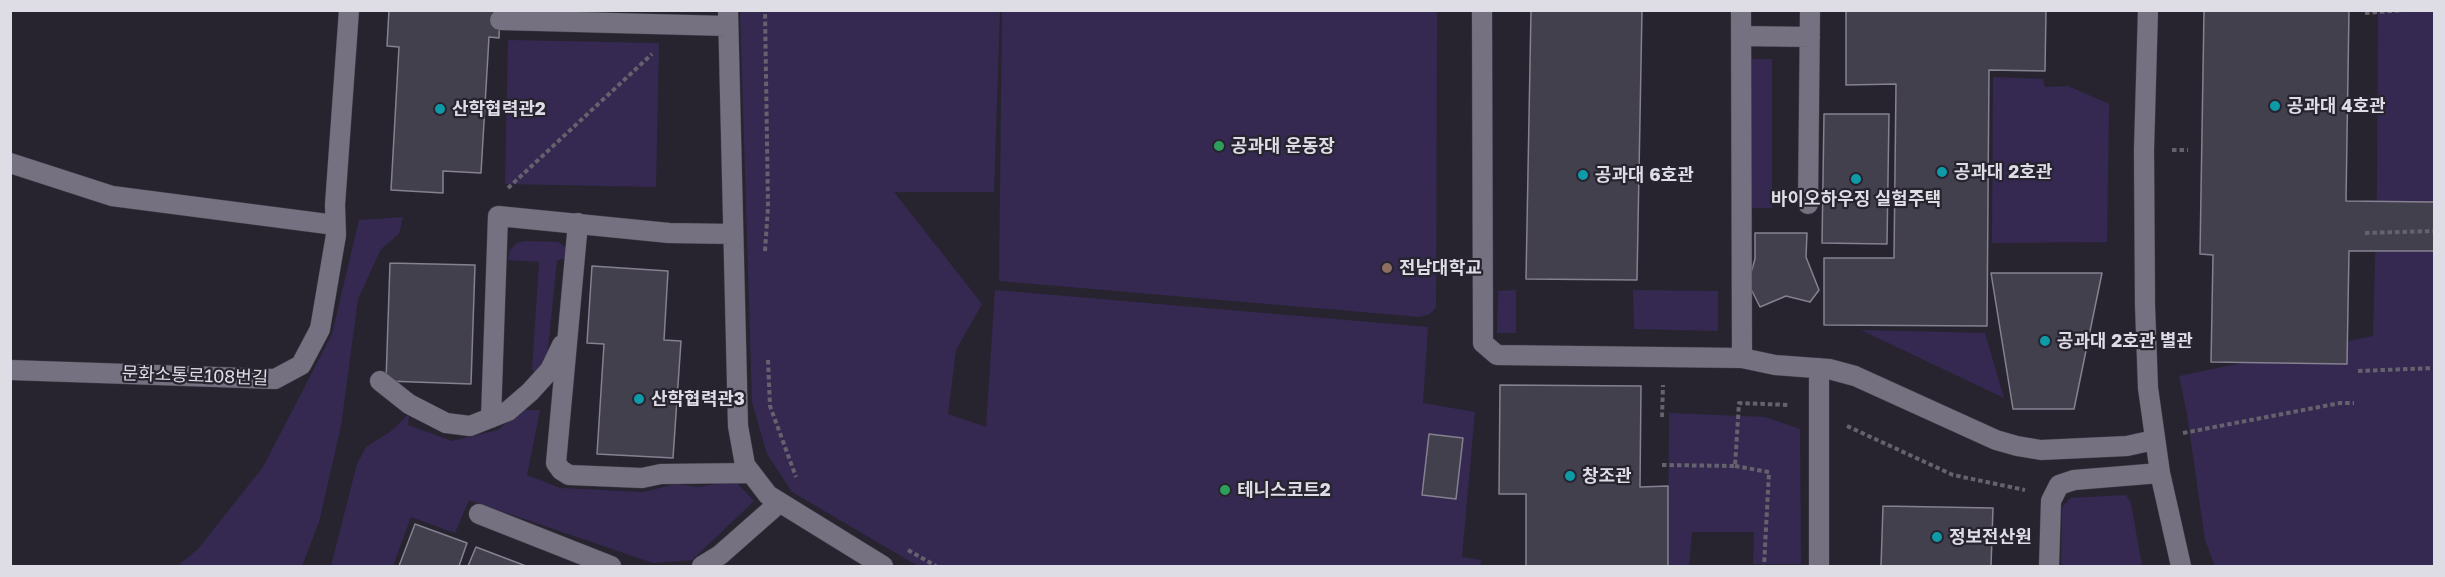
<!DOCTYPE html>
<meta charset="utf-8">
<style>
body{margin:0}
#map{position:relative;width:2445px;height:577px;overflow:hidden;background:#272430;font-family:"Golos Text",sans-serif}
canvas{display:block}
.frame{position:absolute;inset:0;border:12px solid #dedce4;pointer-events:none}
</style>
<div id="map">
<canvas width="2445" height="577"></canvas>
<div class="frame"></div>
</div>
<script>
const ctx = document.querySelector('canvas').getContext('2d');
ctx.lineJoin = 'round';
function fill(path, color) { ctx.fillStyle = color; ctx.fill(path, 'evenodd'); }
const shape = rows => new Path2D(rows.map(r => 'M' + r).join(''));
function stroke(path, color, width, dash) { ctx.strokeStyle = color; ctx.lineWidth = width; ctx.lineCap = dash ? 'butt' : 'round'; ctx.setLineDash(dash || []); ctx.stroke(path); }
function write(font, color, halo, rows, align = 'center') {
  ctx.font = font + ' "Golos Text","Noto Sans KR",sans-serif'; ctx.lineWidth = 4.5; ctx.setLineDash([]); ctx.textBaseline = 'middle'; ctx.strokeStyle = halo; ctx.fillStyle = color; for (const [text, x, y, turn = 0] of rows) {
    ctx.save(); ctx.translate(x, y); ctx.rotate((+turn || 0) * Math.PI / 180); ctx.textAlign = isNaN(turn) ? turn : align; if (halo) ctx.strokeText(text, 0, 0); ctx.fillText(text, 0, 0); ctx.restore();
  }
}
const green = shape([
 [740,11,1000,11,994,192,894,192,982,304,956,350,948,414,986,427,995,290,1428,327,1423,403,1475,412,1462,557,1481,560,1480,566,918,566,792,492,767,454,752,402],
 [1002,11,1437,11,1436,307,1430,314,1420,317,999,281],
 [2378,11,2434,11,2434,510,2432,512,2434,511,2434,566,2215,566,2205,540,2187,414,2179,376,2373,336,2377,187],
 [508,40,659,43,656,187,505,184],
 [1747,59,1772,59,1772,208,1748,208],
 [1993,77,2043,79,2045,87,2068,86,2109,104,2107,242,1992,243],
 [403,217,399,234,381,249,358,299,341,426,319,522,302,566,178,566,198,549,263,467,332,334,359,220],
 [526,241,558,242,567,248,567,258,557,260,547,358,539,372,532,370,539,262,508,260,510,250,517,243],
 [1516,290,1516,333,1497,333,1498,291],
 [1633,290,1718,291,1718,331,1634,329],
 [1861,330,1985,333,2004,398],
 [522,410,540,410,527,475,560,488,643,492,676,484,699,487,735,481,754,501,692,560,653,563,469,500,455,533,411,517,393,566,331,566,357,464,366,447,390,432,409,414,408,425,452,441,498,430],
 [1669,413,1765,417,1800,429,1801,564,1753,564,1754,532,1692,532,1689,566,1668,566],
 [2126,495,2131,503,2142,566,2061,566,2062,508,2070,498]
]);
const building = shape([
 [389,10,500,10,499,38,489,37,481,173,443,171,443,193,391,190,399,47,387,46,389,10],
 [1531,10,1642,10,1637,280,1526,279,1531,10],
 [1846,10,2046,10,2045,71,1989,70,1987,326,1824,325,1824,258,1894,258,1896,84,1846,85,1846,10],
 [2204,10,2349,10,2346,201,2434,202,2434,251,2349,251,2347,364,2211,362,2213,255,2200,254,2204,10],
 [1824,114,1889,114,1887,244,1822,243,1824,114],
 [1755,233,1807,233,1806,257,1819,290,1810,302,1786,296,1760,307,1748,283,1755,259,1755,233],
 [390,263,475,265,471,384,386,381,390,263],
 [592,266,668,271,664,340,681,341,673,458,597,454,604,344,587,343,592,266],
 [1991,273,2102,273,2074,409,2013,409,1991,273],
 [1500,385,1641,386,1640,487,1668,486,1668,566,1526,566,1526,494,1499,494,1500,385],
 [1429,434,1463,438,1456,499,1422,495,1429,434],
 [1883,506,1993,508,1991,566,1881,566,1883,506],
 [415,524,467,543,459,566,399,566,415,524],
 [476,547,526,566,468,566,476,547]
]);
const path = shape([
 [2365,13,2405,10],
 [2172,150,2188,150],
 [508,188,652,54],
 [2365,233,2434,231],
 [765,251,768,207,765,10],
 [768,360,770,406,796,477],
 [2358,371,2434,368],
 [1662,417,1663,385],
 [1847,426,1953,475,2025,490],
 [2183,433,2340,403,2354,403],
 [1662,465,1735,466,1739,403,1790,405],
 [1735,466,1769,472,1764,566],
 [908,550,936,566]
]);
const lane = shape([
 [728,10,738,426,745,465,768,495,883,566],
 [1482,10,1483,343,1497,355,1742,358,1775,365,1829,369,1855,376,1996,440,2017,446,2041,450,2127,446,2154,440],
 [1741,10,1742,358],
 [2148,10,2144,150,2145,305,2148,388,2160,473,2181,566],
 [500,20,727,26],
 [1741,36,1810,37],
 [10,163,112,196,335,225],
 [1808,204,1810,10],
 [578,223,556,463,561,470,569,475,642,478,661,474,751,473],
 [10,370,275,379,301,365,320,329,336,235,335,205,349,10],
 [380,381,409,404,446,423,470,426,508,411,530,392,550,370,562,345],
 [491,418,498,216,669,233,733,234],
 [479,514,611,566],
 [702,566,720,555,779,503],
 [1819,566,1819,368],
 [2049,566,2051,501,2059,485,2074,480,2160,473]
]);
const markers = [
 [2275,106,6,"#0f9aa8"],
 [440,109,6,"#0f9aa8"],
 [1219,146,6,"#2e9e5b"],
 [1942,172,6,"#0f9aa8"],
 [1583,175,6,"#0f9aa8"],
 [1856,179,6,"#0f9aa8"],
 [1387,268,6,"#8d6e63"],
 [2045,341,6,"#0f9aa8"],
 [639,399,6,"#0f9aa8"],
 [1570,476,6,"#0f9aa8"],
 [1225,490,6,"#2e9e5b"],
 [1937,537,6,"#0f9aa8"]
];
const poiNames = [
 ["공과대 4호관",2287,106],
 ["산학협력관2",452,109],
 ["공과대 운동장",1231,146],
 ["공과대 2호관",1954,172],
 ["공과대 6호관",1595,175],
 ["바이오하우징 실험주택",1856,199,"center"],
 ["전남대학교",1399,268],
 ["공과대 2호관 별관",2057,341],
 ["산학협력관3",651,399],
 ["창조관",1582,476],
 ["테니스코트2",1237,490],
 ["정보전산원",1949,537]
];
const streetNames = [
 ["문화소통로108번길",195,376,2]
];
fill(green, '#352951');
fill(building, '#43404e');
stroke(building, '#858191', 1.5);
stroke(lane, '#413f49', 21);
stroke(path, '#65626d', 4, [4.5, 3]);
stroke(lane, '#757180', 20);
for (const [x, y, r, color] of markers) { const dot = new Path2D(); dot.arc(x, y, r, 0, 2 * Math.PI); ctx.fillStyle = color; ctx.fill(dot); stroke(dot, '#272430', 2); }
write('bold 18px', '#dedce4', '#272430', poiNames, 'left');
write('18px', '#dedce4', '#272430', streetNames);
</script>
